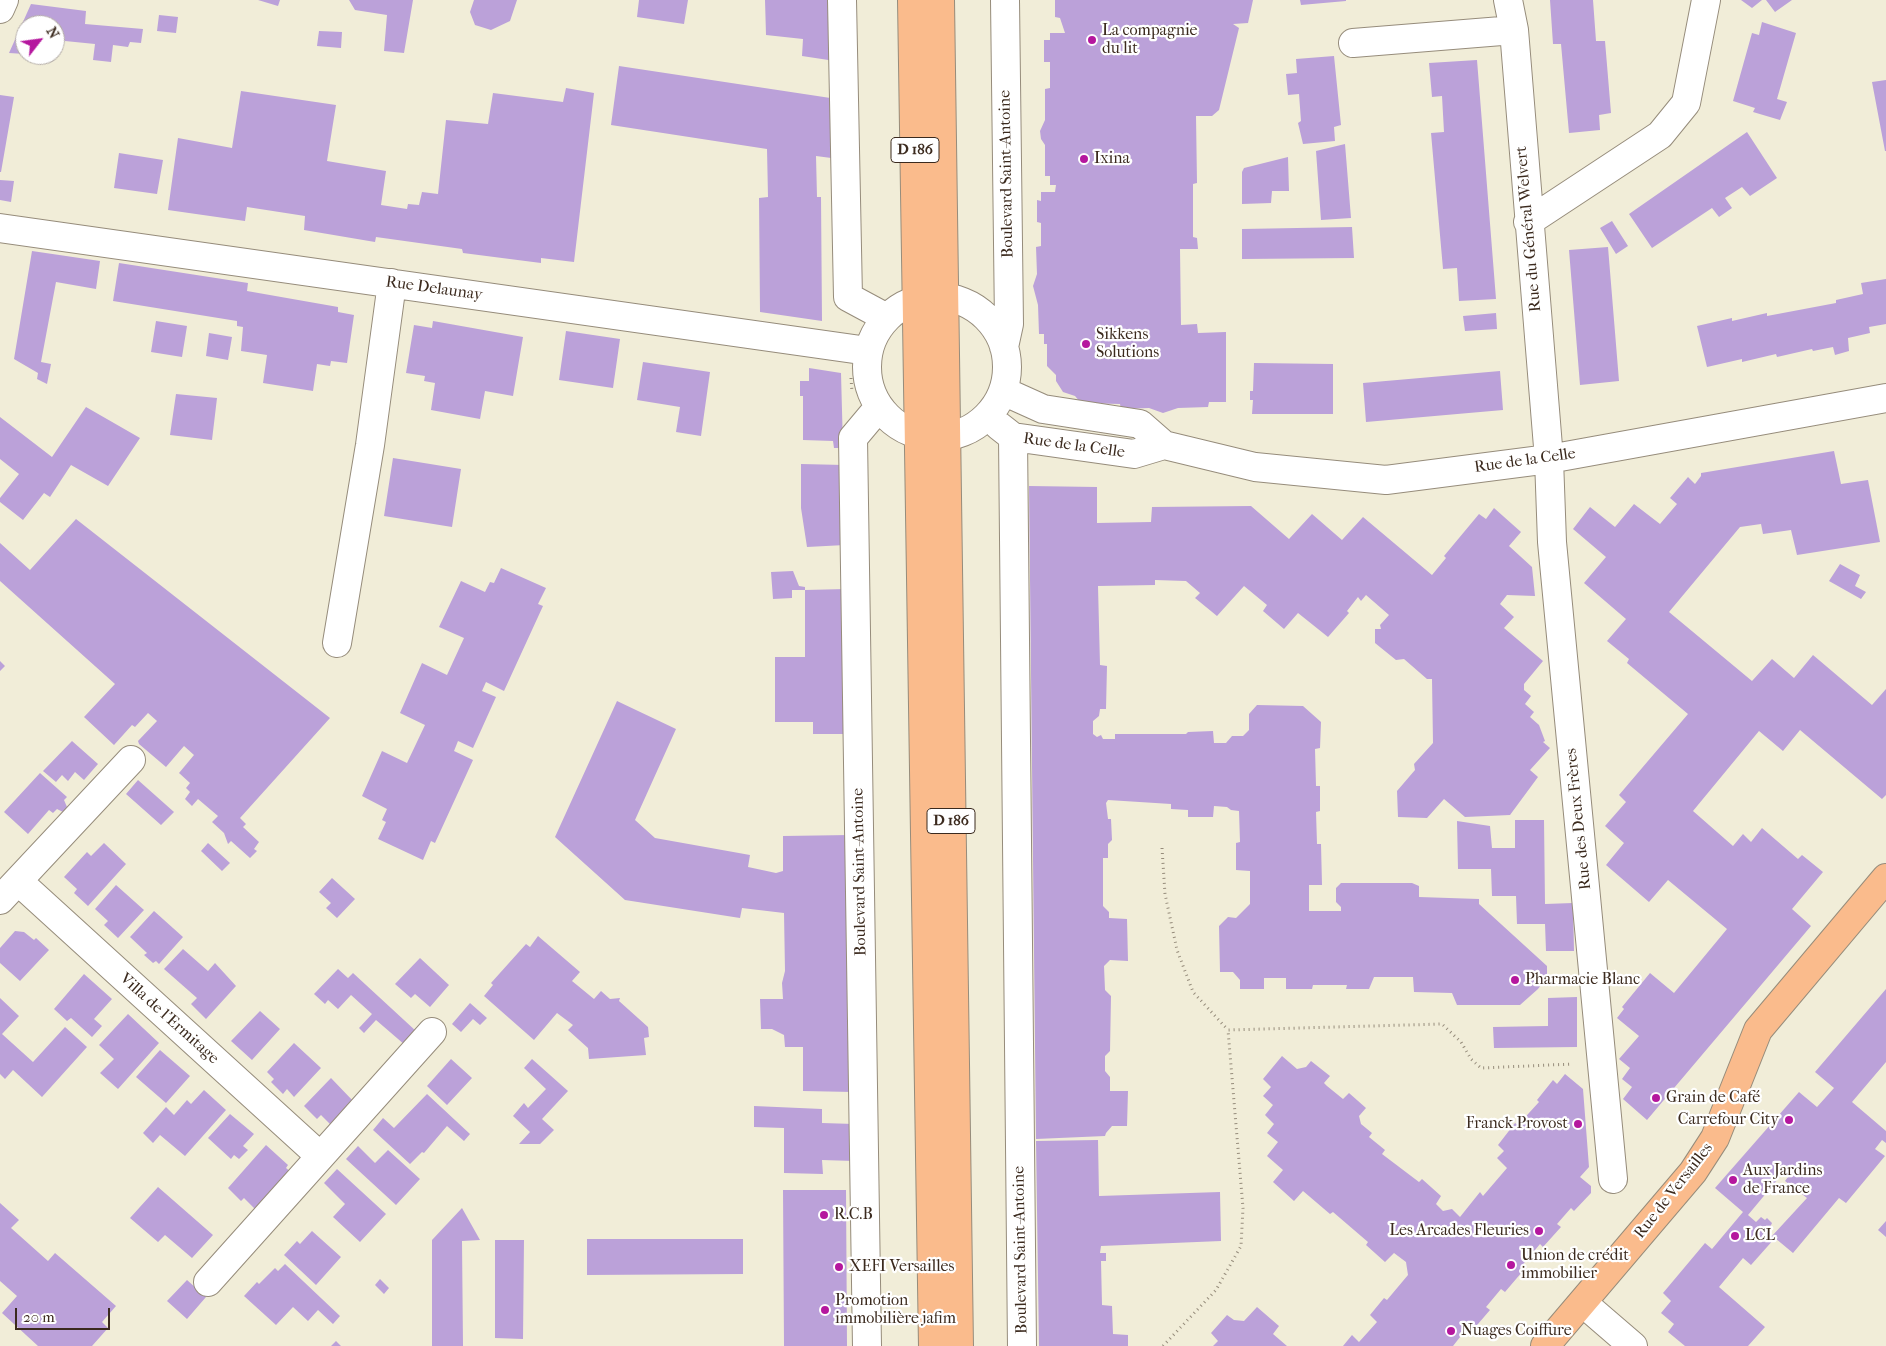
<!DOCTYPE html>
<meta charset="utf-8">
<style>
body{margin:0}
#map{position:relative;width:1886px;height:1346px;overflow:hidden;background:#f1edd8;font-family:"IM FELL French Canon",serif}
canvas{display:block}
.north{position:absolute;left:15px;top:15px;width:50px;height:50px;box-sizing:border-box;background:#fff;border:1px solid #b1aaa5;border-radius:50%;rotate:60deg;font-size:14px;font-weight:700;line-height:20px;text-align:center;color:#3b2a1e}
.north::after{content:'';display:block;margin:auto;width:18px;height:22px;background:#b5179e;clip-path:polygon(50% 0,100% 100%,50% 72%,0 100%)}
.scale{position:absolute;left:15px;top:1308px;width:95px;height:22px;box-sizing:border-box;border:2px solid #3b2a1e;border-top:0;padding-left:6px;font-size:15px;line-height:18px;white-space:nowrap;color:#3b2a1e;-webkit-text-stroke:4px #fff;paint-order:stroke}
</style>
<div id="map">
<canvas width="1886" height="1346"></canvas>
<div class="north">N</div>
<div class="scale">20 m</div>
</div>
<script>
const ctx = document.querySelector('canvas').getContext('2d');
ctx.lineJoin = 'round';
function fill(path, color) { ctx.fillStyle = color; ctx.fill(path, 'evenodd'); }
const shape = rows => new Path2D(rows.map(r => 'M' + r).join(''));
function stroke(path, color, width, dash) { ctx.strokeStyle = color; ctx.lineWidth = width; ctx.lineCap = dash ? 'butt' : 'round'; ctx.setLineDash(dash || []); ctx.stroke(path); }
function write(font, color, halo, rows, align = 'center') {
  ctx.font = font + ' "IM FELL French Canon",serif'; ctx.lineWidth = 4.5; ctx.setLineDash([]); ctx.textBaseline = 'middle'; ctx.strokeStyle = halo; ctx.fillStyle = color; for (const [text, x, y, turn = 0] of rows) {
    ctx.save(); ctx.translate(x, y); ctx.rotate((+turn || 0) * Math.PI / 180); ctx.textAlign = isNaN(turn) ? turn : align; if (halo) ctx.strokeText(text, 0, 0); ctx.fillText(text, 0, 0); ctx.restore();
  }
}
const building = shape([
 [258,0,280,0,278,6],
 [349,0,413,0,404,53,384,51,387,15,355,10],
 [474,0,517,0,510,21,491,30,475,25,470,12],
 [639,0,688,0,684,24,637,17],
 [765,0,834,0,835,61,802,56,803,39,766,35],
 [1055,0,1253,0,1248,23,1233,24,1239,28,1219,110,1212,116,1196,116,1197,183,1193,184,1193,237,1197,238,1198,249,1180,249,1181,325,1197,324,1198,333,1226,332,1226,402,1209,402,1208,407,1178,408,1163,413,1149,408,1121,409,1120,404,1081,403,1075,396,1063,392,1056,381,1056,375,1047,366,1047,344,1044,344,1044,334,1039,334,1038,305,1033,286,1037,274,1036,247,1041,246,1041,223,1037,222,1037,200,1041,201,1041,192,1055,192,1056,185,1050,185,1050,176,1045,176,1045,145,1041,139,1040,131,1045,120,1045,89,1050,88,1050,62,1044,62,1044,40,1050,40,1050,33,1065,33,1060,18,1055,17],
 [1300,0,1346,0,1346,1,1301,5],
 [1550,0,1593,0,1596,41,1605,41,1611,113,1599,115,1600,130,1569,133,1561,44,1553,44],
 [1741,0,1762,0,1752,8],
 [1766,0,1792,0,1775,12],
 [31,4,86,11,85,24,143,29,141,43,130,42,128,47,113,45,111,62,93,60,95,44,55,40,55,25,25,25,25,54,9,53],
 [159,15,178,17,176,33,157,31],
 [1762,22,1796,33,1777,99,1787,102,1780,120,1753,112,1755,108,1733,101,1752,33,1759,35],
 [319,31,342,32,341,48,317,46],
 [1334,56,1341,125,1334,127,1335,141,1303,144,1298,123,1301,121,1299,94,1288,95,1286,74,1297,73,1296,59],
 [1477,60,1496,299,1459,301,1457,268,1443,269,1431,133,1444,132,1442,96,1432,97,1429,63],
 [619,66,837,99,839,159,816,156,817,197,821,197,822,321,760,312,759,198,768,197,767,149,611,125],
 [1886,80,1886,151,1885,151,1872,82],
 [566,88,594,93,574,262,541,258,541,263,463,253,462,249,376,237,375,242,304,230,305,216,247,207,245,221,168,210,178,138,232,148,241,91,336,105,327,161,386,171,381,205,407,209,408,204,419,205,422,192,438,194,446,120,488,124,493,93,563,102],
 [0,95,14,97,1,172,0,172],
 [1747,132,1777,178,1750,196,1742,187,1725,198,1732,208,1719,217,1712,208,1652,248,1629,214],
 [1345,144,1351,218,1321,220,1316,151],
 [119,153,163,160,157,194,114,188],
 [1288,157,1289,191,1272,191,1271,203,1242,204,1242,172,1244,168],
 [0,180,14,181,11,202,0,200],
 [1612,221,1628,246,1616,254,1600,228],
 [1352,227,1354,258,1242,259,1242,229],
 [1608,247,1619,381,1580,385,1569,250],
 [32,251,100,261,96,289,56,282,41,362,51,364,47,384,37,379,38,373,14,359],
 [119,263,248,283,247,291,338,307,338,312,354,315,347,363,331,361,330,366,317,364,313,391,263,383,267,355,241,351,243,327,237,326,237,321,113,301],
 [1886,279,1886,324,1869,327,1870,333,1848,338,1849,351,1835,355,1833,347,1813,351,1812,349,1777,357,1776,354,1742,362,1742,359,1707,367,1697,326,1732,318,1732,321,1767,313,1767,316,1836,303,1836,300,1863,294,1861,283],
 [1496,313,1497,329,1465,331,1463,316],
 [156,321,187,326,182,357,151,352],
 [433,321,523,337,513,396,485,391,480,419,431,410,435,383,424,381,425,376,406,373,414,325,432,328],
 [566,331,620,339,613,388,559,380],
 [209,333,232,337,228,360,206,356],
 [643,362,710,372,701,436,676,432,680,407,637,400],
 [1254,363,1333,364,1333,414,1252,414,1253,400,1250,400,1250,391,1253,391],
 [809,368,841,373,843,448,834,448,833,441,803,440,803,396,800,396,800,381,809,381],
 [1500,371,1503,410,1366,422,1363,383],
 [176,394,217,398,212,440,170,435],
 [86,407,140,438,108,486,71,465,50,497,44,493,23,520,0,502,0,498,19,474,0,459,0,417,52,457],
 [1834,451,1841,484,1868,480,1880,542,1797,555,1791,530,1763,534,1761,524,1740,527,1669,612,1752,681,1772,659,1794,678,1813,655,1872,705,1886,689,1886,795,1882,799,1800,730,1783,751,1759,731,1693,811,1733,846,1743,834,1751,842,1762,828,1798,859,1802,855,1823,872,1792,909,1811,926,1647,1120,1623,1099,1632,1087,1622,1079,1630,1068,1619,1059,1639,1036,1617,1018,1624,1009,1622,1007,1650,973,1674,993,1727,929,1668,880,1649,902,1606,865,1624,843,1605,826,1626,802,1619,795,1688,714,1627,663,1629,659,1607,641,1626,619,1584,583,1606,557,1573,529,1590,507,1615,527,1634,504,1660,524,1677,504,1670,498,1688,477,1695,484,1701,476,1701,473],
 [393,458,461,469,452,527,384,516],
 [801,464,844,465,845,545,807,547,801,508],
 [1029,486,1097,487,1097,523,1151,522,1152,507,1251,506,1289,539,1312,514,1342,540,1363,517,1432,575,1446,558,1444,556,1479,514,1486,519,1494,508,1521,532,1509,546,1532,567,1535,596,1507,595,1500,604,1514,617,1504,628,1543,661,1524,684,1524,690,1531,696,1525,704,1534,712,1530,717,1539,725,1545,741,1543,742,1550,748,1530,770,1538,777,1510,815,1465,817,1444,799,1427,818,1398,817,1397,791,1415,770,1414,764,1433,743,1432,679,1427,679,1404,659,1396,660,1375,643,1375,629,1381,629,1380,625,1389,615,1366,595,1361,601,1358,597,1347,611,1349,613,1328,637,1298,613,1284,629,1263,611,1267,605,1244,586,1217,616,1195,598,1200,593,1186,581,1155,580,1155,585,1098,586,1100,665,1107,666,1106,709,1100,709,1099,716,1093,721,1093,734,1097,737,1101,735,1103,739,1115,739,1115,734,1186,734,1188,732,1213,731,1214,743,1226,743,1232,736,1243,736,1249,730,1249,714,1257,705,1303,706,1321,722,1320,748,1315,749,1316,786,1320,786,1320,811,1316,812,1317,844,1321,844,1322,885,1309,885,1309,911,1341,911,1341,907,1336,902,1336,888,1341,883,1412,883,1419,886,1419,897,1479,899,1479,904,1547,966,1547,977,1538,989,1520,1005,1457,1005,1452,993,1414,992,1413,977,1374,977,1369,989,1346,989,1347,985,1313,985,1312,989,1286,989,1286,978,1264,978,1264,989,1240,989,1240,980,1233,972,1220,972,1219,926,1228,917,1236,918,1250,904,1250,871,1236,870,1236,843,1240,842,1239,811,1231,810,1227,807,1214,806,1213,817,1188,817,1188,810,1171,809,1171,804,1108,800,1106,803,1108,819,1111,819,1112,840,1108,844,1108,858,1103,858,1103,906,1109,912,1109,918,1127,919,1128,961,1110,960,1104,966,1105,990,1111,996,1110,1051,1105,1056,1105,1071,1110,1077,1110,1091,1128,1091,1127,1126,1112,1126,1106,1133,1105,1136,1036,1139],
 [76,519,330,718,240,818,246,824,243,827,259,842,254,849,257,851,250,858,231,841,228,844,224,833,212,822,218,816,198,799,192,806,185,799,190,792,186,788,190,783,179,773,194,755,184,746,166,767,139,744,138,741,157,721,148,713,135,727,132,725,114,745,84,717,115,684,0,581,0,543,30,570],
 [1840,564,1860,575,1855,586,1866,592,1861,599,1829,581],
 [501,568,546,588,538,604,543,606,504,691,486,682,482,691,496,697,473,748,458,741,454,751,473,760,435,843,431,841,423,860,378,839,386,822,382,820,387,809,362,796,382,751,407,763,425,725,400,713,422,663,447,675,464,638,439,627,461,581,485,592,490,582,494,583],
 [793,571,799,586,805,587,805,590,792,590,792,598,773,599,771,572],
 [846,589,848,734,813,734,813,722,775,722,775,657,805,657,805,590],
 [0,661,5,666,0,671],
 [617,701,676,729,635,820,655,838,750,855,748,867,776,873,783,871,783,836,850,835,853,1092,803,1091,803,1047,785,1047,784,1035,772,1029,761,1029,760,999,783,999,782,983,785,971,784,913,742,908,740,918,625,900,555,837],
 [72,741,98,764,84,780,75,772,68,781,62,775,56,782,43,771],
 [40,773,67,797,64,800,67,807,63,812,57,809,53,813,49,810,28,834,4,812],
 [138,780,174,812,161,825,126,794],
 [1515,820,1544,820,1545,904,1573,903,1574,951,1546,951,1545,924,1517,924,1516,896,1492,896,1491,869,1458,869,1457,821,1490,826,1492,848,1515,848],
 [104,843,126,864,88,906,74,893,77,889,64,877,87,852,91,856],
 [208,843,230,863,222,871,201,851],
 [332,878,355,899,337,918,326,908,331,903,319,892],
 [116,885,144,910,118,938,104,925,108,921,95,909],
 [154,911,183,937,159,964,156,961,153,963,144,955,147,953,130,937],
 [15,931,24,932,34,940,36,938,49,950,20,981,0,963,0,948],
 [538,936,580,972,572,981,594,999,601,991,610,999,620,998,619,1001,648,1027,649,1037,644,1038,646,1055,589,1059,588,1048,568,1030,573,1025,557,1013,534,1040,484,996,493,985,491,983,526,944,530,947],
 [183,949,208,971,215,963,236,986,206,1019,191,1004,197,998,164,969],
 [420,958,449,985,430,1007,415,994,411,998,395,984],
 [338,969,348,978,353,973,417,1032,405,1045,376,1020,364,1033,359,1028,372,1014,351,995,338,1009,328,1000,325,1004,314,994],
 [84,974,112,999,94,1019,102,1026,92,1037,71,1018,67,1021,54,1009],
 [1886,989,1886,1062,1852,1102,1886,1131,1886,1143,1882,1140,1875,1149,1885,1156,1846,1203,1839,1198,1793,1253,1775,1238,1751,1265,1743,1258,1719,1287,1765,1327,1748,1346,1685,1346,1668,1332,1674,1324,1661,1313,1671,1301,1663,1293,1705,1243,1712,1249,1743,1212,1715,1188,1799,1092,1817,1107,1834,1088,1815,1072],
 [1783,1173,1788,1177,1785,1181,1807,1198,1772,1236,1768,1232,1772,1223,1767,1218,1765,1220,1761,1217,1756,1222,1748,1215],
 [1577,997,1577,1047,1494,1048,1493,1027,1548,1026,1548,998],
 [0,998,19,1016,2,1034,33,1062,65,1027,87,1047,42,1097,13,1070,5,1079,0,1074],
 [470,1003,487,1018,480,1025,473,1019,461,1032,452,1024],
 [260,1011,280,1029,252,1060,231,1041],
 [128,1014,159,1043,118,1089,100,1073,114,1059,99,1045],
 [294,1043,321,1068,294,1097,287,1089,283,1094,271,1082,274,1079,267,1072],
 [160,1050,190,1076,166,1103,136,1077],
 [1282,1056,1297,1069,1306,1067,1311,1061,1330,1076,1324,1083,1327,1086,1343,1099,1349,1093,1366,1108,1359,1116,1361,1124,1372,1133,1369,1137,1385,1150,1382,1154,1419,1182,1422,1179,1441,1196,1436,1204,1443,1211,1452,1209,1460,1217,1480,1192,1483,1196,1507,1168,1497,1158,1504,1151,1498,1145,1515,1123,1518,1125,1539,1102,1537,1100,1553,1080,1557,1084,1565,1074,1583,1089,1589,1167,1580,1177,1591,1186,1591,1193,1574,1211,1571,1208,1557,1224,1561,1227,1543,1247,1540,1244,1520,1268,1522,1272,1505,1292,1501,1289,1486,1307,1490,1310,1472,1331,1468,1327,1453,1346,1343,1346,1352,1335,1359,1342,1377,1322,1370,1315,1384,1298,1387,1300,1408,1275,1406,1262,1394,1253,1385,1262,1366,1245,1368,1242,1333,1212,1330,1214,1303,1191,1294,1201,1273,1182,1283,1170,1267,1156,1278,1142,1267,1133,1274,1124,1265,1115,1273,1105,1263,1096,1271,1087,1263,1079],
 [451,1059,472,1078,447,1105,427,1086],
 [532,1059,568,1091,542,1119,554,1130,540,1144,519,1144,530,1132,513,1116,524,1103,528,1108,546,1089,524,1068],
 [331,1078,354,1102,331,1125,321,1115,317,1119,304,1106],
 [204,1090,226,1110,185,1156,160,1135,153,1143,143,1133,166,1107,174,1115,187,1100,191,1104],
 [427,1094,470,1134,464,1141,447,1126,424,1153,422,1152,410,1164,373,1130,383,1118,394,1128],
 [754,1106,822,1109,822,1123,854,1124,854,1161,822,1160,823,1174,784,1173,784,1128,754,1127],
 [230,1114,254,1134,243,1146,248,1150,239,1159,234,1155,231,1159,208,1138],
 [1098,1140,1099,1196,1220,1192,1221,1241,1101,1246,1100,1253,1106,1253,1106,1261,1101,1261,1102,1305,1112,1306,1113,1334,1128,1335,1128,1346,1039,1346,1036,1141],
 [266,1145,288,1165,286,1168,297,1177,256,1210,244,1198,241,1201,228,1188],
 [358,1146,375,1163,388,1150,420,1179,396,1205,346,1159],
 [337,1169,386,1214,360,1242,333,1217,345,1204,324,1183],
 [158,1187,213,1235,192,1258,165,1235,158,1242,130,1218],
 [783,1190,846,1190,847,1346,784,1346],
 [0,1203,19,1220,11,1228,48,1261,55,1253,116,1306,102,1322,108,1328,92,1346,38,1346,2,1313,17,1296,0,1281],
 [462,1208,480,1240,462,1241,463,1346,432,1346,432,1240],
 [1886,1221,1886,1237,1878,1230],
 [312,1231,341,1257,316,1285,284,1255,297,1241,300,1244],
 [587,1239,743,1239,743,1274,587,1275],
 [495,1240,524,1240,523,1339,495,1338],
 [285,1264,340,1316,333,1324,318,1310,308,1321,293,1307,276,1325,244,1296,257,1282,259,1284,275,1268,278,1271],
 [380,1279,389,1288,384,1294,375,1285],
 [187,1280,206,1297,187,1319,167,1301],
 [1257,1307,1279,1326,1273,1334,1287,1346,1213,1346,1218,1341,1211,1333,1227,1315,1234,1320,1244,1321],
 [336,1341,341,1346,331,1346]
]);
const path = shape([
 [851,378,852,392],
 [1162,848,1165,894,1177,950,1193,992,1228,1030],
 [1163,1346,1216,1290,1241,1246,1243,1208,1228,1030,1442,1024,1461,1042,1471,1059,1481,1068,1573,1064]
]);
const minor = shape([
 [842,0,848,297,887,318],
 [1508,0,1514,30,1549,459,1552,542,1613,1179],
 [0,9,4,0],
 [1353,43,1514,30],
 [1528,222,1660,135,1686,103,1706,0],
 [0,228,868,351],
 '867 367a70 70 0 1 1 140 0a70 70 0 1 1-140 0Z',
 [1004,347,1009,324,1005,0],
 [1003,391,1043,409,1140,424,1164,445,1255,467,1386,480,1549,459,1886,398],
 [999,426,1013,437,1134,454,1164,445],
 [1013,437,1022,1346],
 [337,643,370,445,392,283],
 [18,881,320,1156],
 [0,900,131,760],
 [208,1282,432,1032],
 [1583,1303,1633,1346],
 [867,1346,853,438,879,407]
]);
const major = shape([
 [912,0,933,1346],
 [940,0,959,1346],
 [1545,1346,1693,1172,1715,1138,1758,1030,1886,878]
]);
const markers = [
 [1092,40,5,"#b5179e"],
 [1084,159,5,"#b5179e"],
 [1086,344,5,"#b5179e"],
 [1515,980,5,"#b5179e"],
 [1656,1098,5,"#b5179e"],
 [1789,1120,5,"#b5179e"],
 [1578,1124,5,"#b5179e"],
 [1733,1180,5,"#b5179e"],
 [824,1215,5,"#b5179e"],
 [1539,1231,5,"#b5179e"],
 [1735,1236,5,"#b5179e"],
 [1511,1265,5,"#b5179e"],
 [839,1267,5,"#b5179e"],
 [825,1310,5,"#b5179e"],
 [1451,1331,5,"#b5179e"]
];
const shields = [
 [915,150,48],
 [951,821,48]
];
const shieldNames = [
 ["D 186",915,150],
 ["D 186",951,821]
];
const poiNames = [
 ["La compagnie",1102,31],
 ["du lit",1102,49],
 ["Ixina",1094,159],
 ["Sikkens",1096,335],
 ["Solutions",1096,353],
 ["Pharmacie Blanc",1525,980],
 ["Grain de Café",1666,1098],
 ["Carrefour City",1779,1120,"right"],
 ["Franck Provost",1568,1124,"right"],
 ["Aux Jardins",1743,1171],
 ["de France",1743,1189],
 ["R.C.B",834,1215],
 ["Les Arcades Fleuries",1529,1231,"right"],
 ["LCL",1745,1236],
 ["Union de crédit",1521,1256],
 ["immobilier",1521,1274],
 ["XEFI Versailles",849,1267],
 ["Promotion",835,1301],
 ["immobilière jafim",835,1319],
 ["Nuages Coiffure",1461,1331]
];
const streetNames = [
 ["Boulevard Saint-Antoine",1007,174,-91],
 ["Rue du Général Welvert",1529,229,-95],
 ["Rue Delaunay",434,289,8],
 ["Rue de la Celle",1074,446,8],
 ["Rue de la Celle",1525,461,-8],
 ["Rue des Deux Frères",1579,819,-96],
 ["Boulevard Saint-Antoine",860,872,-91],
 ["Villa de l'Ermitage",169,1019,42],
 ["Rue de Versailles",1674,1191,-52],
 ["Boulevard Saint-Antoine",1021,1250,-91]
];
fill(building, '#bba1d9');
stroke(minor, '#968c7b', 30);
stroke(major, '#968c7b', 30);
stroke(path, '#968c7b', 3, [1, 4]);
stroke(minor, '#fff', 28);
stroke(major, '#fabb8c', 28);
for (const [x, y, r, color] of markers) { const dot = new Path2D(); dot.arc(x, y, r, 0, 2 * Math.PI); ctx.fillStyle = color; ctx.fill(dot); stroke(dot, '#fff', 2); }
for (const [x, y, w] of shields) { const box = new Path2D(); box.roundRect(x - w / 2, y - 12.5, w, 25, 4); ctx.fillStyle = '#fff'; ctx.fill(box); stroke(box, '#3b2a1e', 1); }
write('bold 15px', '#3b2a1e', null, shieldNames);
write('16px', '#3b2a1e', '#fff', poiNames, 'left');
write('16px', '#3b2a1e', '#fff', streetNames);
</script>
